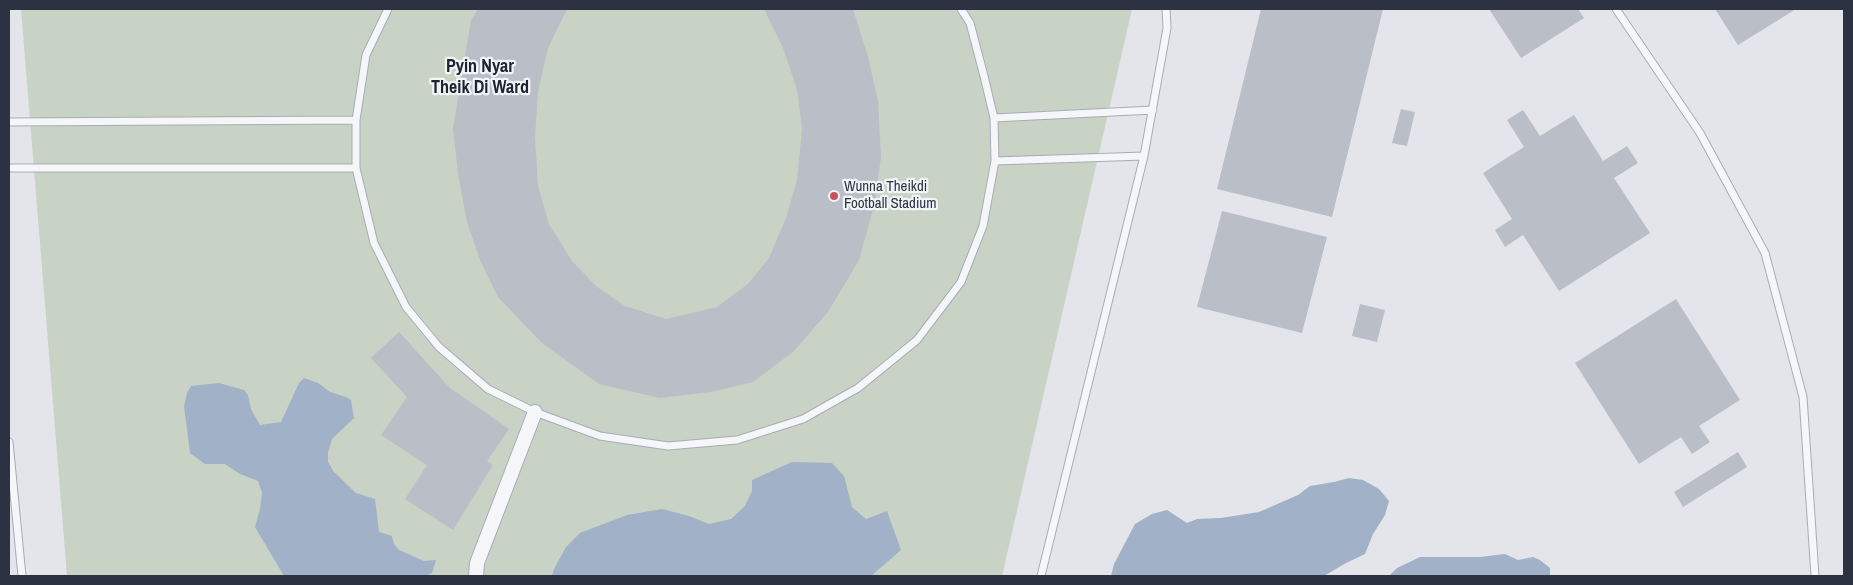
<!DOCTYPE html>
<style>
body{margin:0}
#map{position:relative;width:1853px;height:585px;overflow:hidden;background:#e3e5ea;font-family:"Archivo Narrow",sans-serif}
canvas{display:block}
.frame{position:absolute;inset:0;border:10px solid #2c3241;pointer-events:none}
</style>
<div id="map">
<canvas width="1853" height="585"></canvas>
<div class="frame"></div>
</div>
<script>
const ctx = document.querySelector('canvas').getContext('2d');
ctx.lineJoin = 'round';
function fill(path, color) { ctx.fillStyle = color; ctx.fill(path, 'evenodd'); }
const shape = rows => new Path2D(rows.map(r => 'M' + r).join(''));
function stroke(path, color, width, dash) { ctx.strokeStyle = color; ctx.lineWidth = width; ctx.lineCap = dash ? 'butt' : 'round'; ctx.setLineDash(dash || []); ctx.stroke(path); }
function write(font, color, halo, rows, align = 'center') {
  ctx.font = font + ' "Archivo Narrow",sans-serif'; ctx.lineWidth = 4.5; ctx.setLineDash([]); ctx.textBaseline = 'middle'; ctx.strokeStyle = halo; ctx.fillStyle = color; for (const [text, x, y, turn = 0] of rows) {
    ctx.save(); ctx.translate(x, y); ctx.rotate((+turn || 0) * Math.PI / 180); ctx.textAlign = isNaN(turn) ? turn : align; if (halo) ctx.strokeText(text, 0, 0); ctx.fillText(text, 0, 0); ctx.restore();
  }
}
const green = shape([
 [21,9,1132,9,1002,576,67,576]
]);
const water = shape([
 [304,378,318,383,330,392,346,397,351,400,354,418,332,439,328,453,328,462,334,472,356,493,375,499,379,532,392,536,394,544,399,550,424,561,436,560,432,573,425,576,284,576,255,527,260,509,262,493,258,481,240,474,225,464,205,464,190,453,184,406,187,393,191,386,219,383,244,390,248,395,251,409,260,425,281,422,299,383],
 [792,462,832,463,844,476,852,507,866,519,887,511,901,550,871,576,552,576,554,569,566,547,580,533,627,515,662,509,689,516,709,524,731,519,745,506,752,491,752,480],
 [1349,478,1363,480,1379,489,1389,501,1385,515,1373,534,1365,554,1346,563,1324,576,1111,576,1114,564,1135,524,1152,514,1167,510,1187,523,1197,519,1221,518,1259,512,1298,495,1310,486,1334,482],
 [1505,554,1518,560,1533,557,1540,560,1550,568,1550,576,1389,576,1397,568,1420,557,1480,557]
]);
const building = shape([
 [478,9,567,9,548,48,538,92,535,137,538,186,549,224,572,261,597,287,625,306,666,319,717,307,748,284,769,258,786,218,797,180,802,129,797,89,783,48,764,9,853,9,868,57,878,101,881,157,874,206,859,260,828,312,793,352,753,382,711,392,660,398,599,384,542,343,498,297,480,260,467,222,458,174,453,128,471,20],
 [1261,9,1383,9,1332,217,1217,189],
 [1489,9,1578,9,1584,18,1521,58],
 [1715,9,1796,9,1738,45],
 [1401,109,1415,112,1407,146,1392,143],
 [1523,110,1540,136,1574,115,1603,161,1627,146,1638,163,1614,178,1650,233,1559,291,1523,235,1505,247,1495,230,1512,219,1483,173,1524,147,1507,120],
 [1222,211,1327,237,1302,333,1197,307],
 [1676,299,1740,400,1699,426,1710,442,1692,454,1681,437,1639,464,1575,363],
 [1360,304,1385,310,1377,342,1352,336],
 [399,332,450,388,509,429,487,461,493,465,453,530,405,499,427,465,381,435,407,397,371,358],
 [1738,452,1747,467,1683,507,1674,492]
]);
const service = shape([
 [388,9,366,55,356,120,356,168,374,243,406,307,439,347,488,389,535,412,600,436,668,446,737,440,803,419,858,388,917,340,961,282,983,226,995,161,994,118,984,76,970,23,961,9],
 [1616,9,1700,133,1765,253,1803,397,1815,576],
 [994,118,1153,110],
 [9,122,356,120],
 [995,161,1144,156],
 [9,168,356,168],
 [9,442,22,576],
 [1041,576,1144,156,1167,28,1166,9]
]);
const minor = shape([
 [476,576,477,563,535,412]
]);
const markers = [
 [834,196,5,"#c6515d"]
];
const poiNames = [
 ["Wunna Theikdi",844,187],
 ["Football Stadium",844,204]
];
const quarterNames = [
 ["Pyin Nyar",480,67],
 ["Theik Di Ward",480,88]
];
fill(green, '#c8d3c5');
fill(water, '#a1b1c7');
fill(building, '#babec7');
stroke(service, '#a8acb4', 9);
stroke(minor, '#a8acb4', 16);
stroke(service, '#f5f6f9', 7);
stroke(minor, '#f5f6f9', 14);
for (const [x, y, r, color] of markers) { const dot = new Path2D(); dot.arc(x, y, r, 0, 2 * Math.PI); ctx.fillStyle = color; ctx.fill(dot); stroke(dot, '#f2f4f7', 2); }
write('15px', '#2c3241', '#f2f4f7', poiNames, 'left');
write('bold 18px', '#1e2432', '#f2f4f7', quarterNames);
</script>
